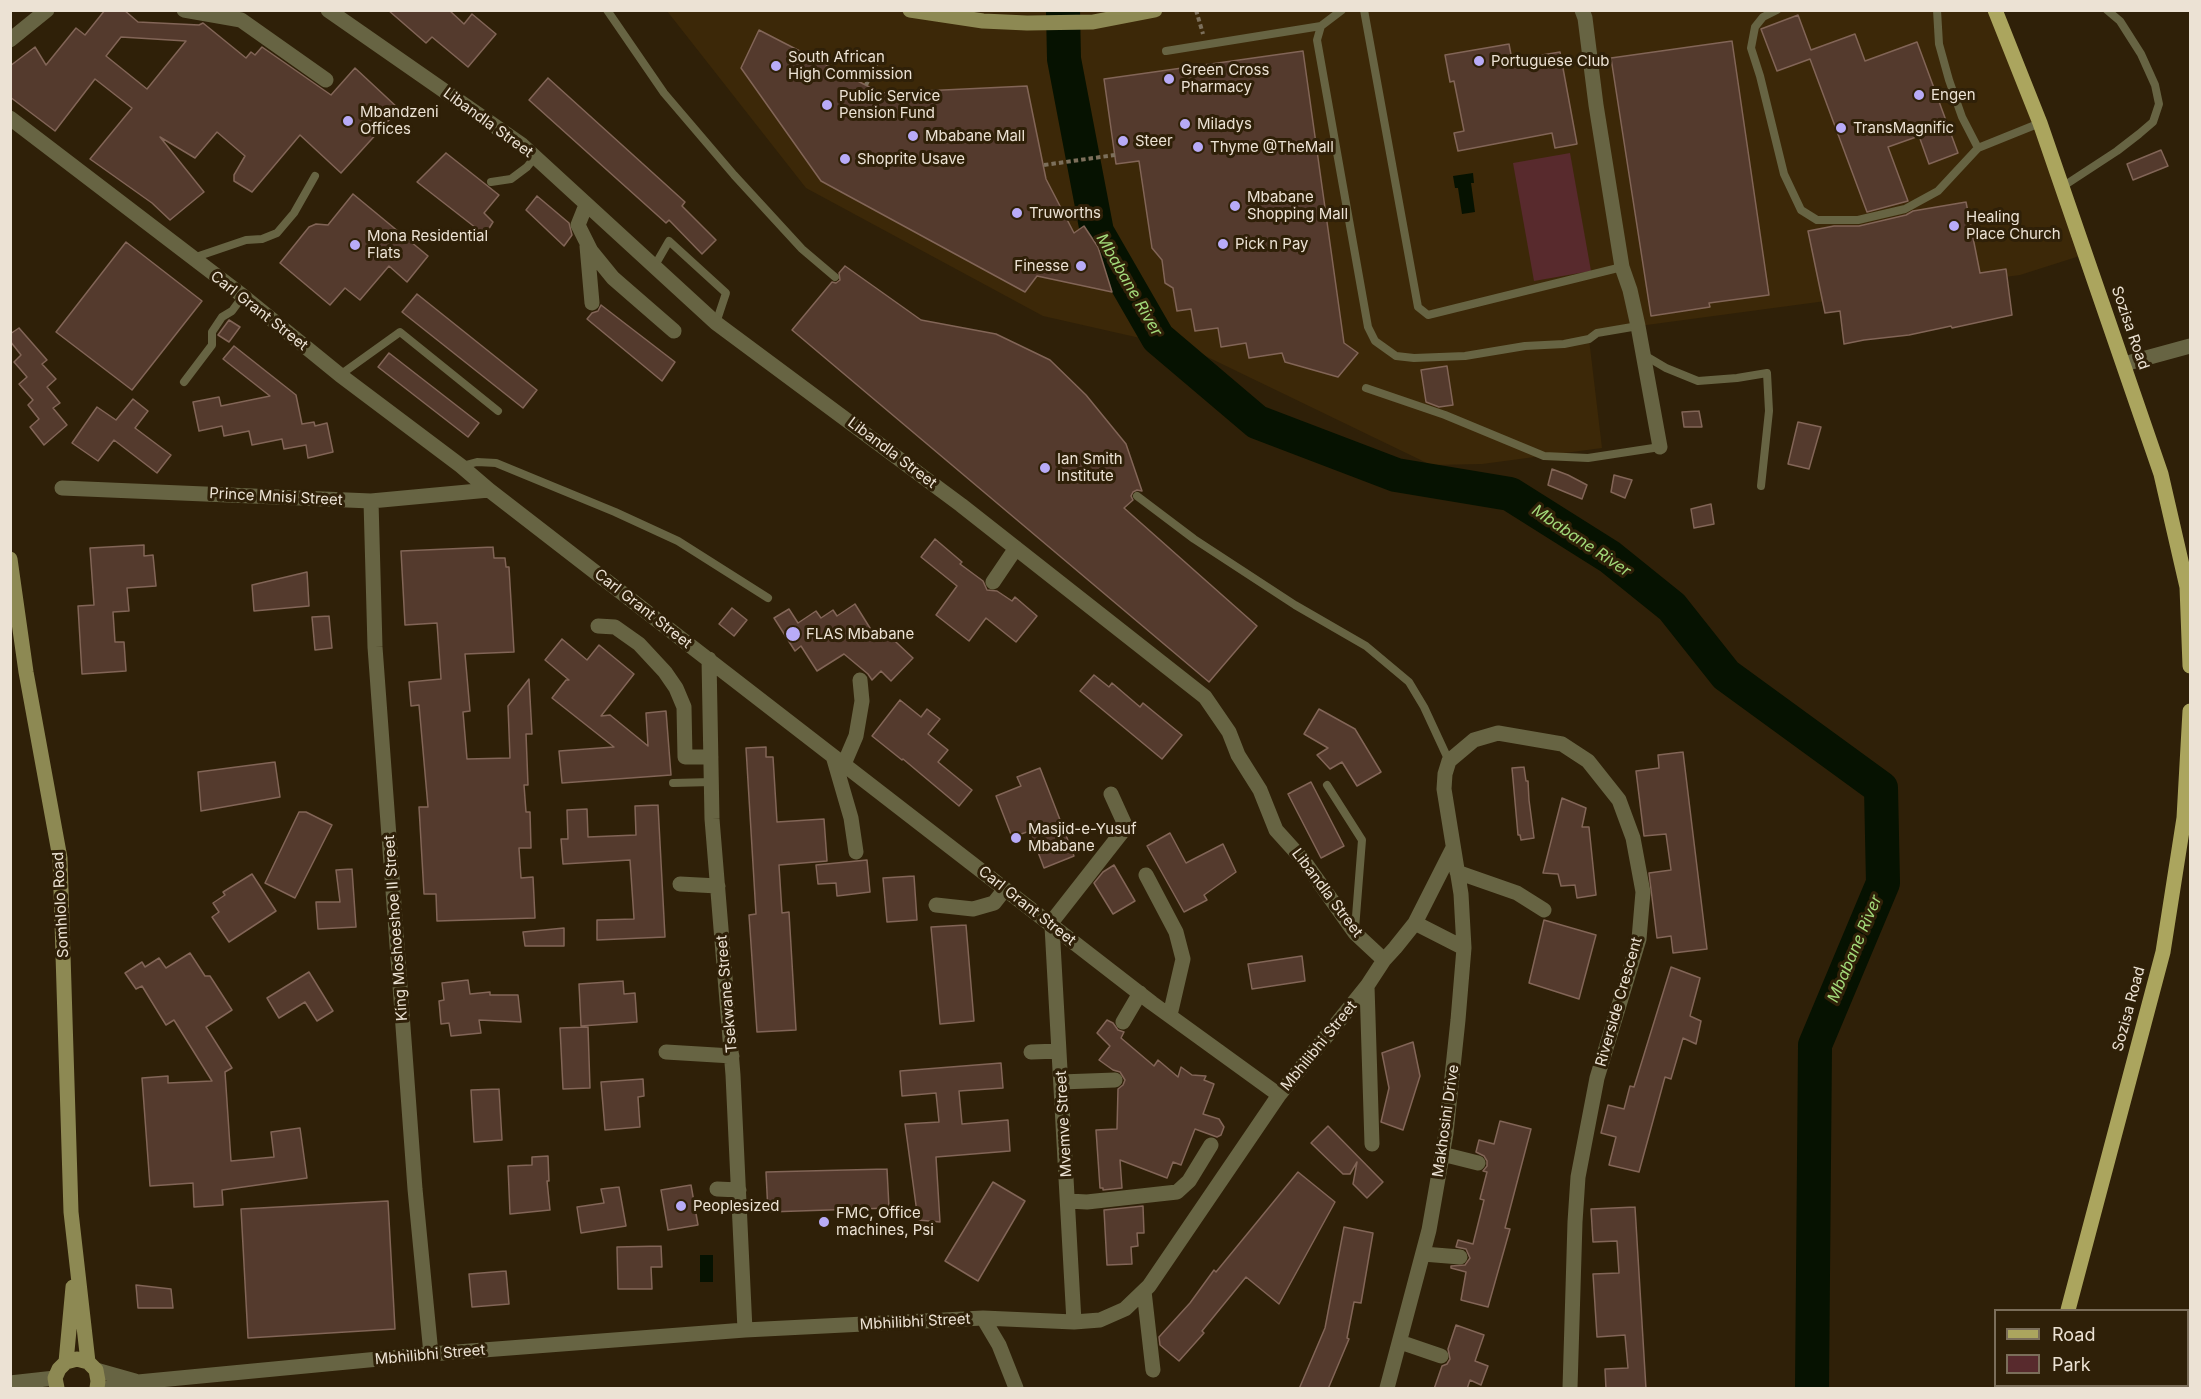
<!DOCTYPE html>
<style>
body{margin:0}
#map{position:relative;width:2201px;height:1399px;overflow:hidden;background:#2f2008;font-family:Inter,sans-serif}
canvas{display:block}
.frame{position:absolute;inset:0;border:12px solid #ece2d4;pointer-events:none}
.legend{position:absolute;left:1994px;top:1309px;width:195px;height:78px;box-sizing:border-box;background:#2f2008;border:2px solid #7b6e5a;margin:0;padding:8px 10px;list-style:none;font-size:18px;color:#ece2d4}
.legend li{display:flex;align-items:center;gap:12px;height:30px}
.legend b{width:30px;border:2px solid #7b6e5a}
</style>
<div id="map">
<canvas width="2201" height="1399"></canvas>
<div class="frame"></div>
<ul class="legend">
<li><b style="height:8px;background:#aba55e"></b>Road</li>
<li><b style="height:16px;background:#582a2d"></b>Park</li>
</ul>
</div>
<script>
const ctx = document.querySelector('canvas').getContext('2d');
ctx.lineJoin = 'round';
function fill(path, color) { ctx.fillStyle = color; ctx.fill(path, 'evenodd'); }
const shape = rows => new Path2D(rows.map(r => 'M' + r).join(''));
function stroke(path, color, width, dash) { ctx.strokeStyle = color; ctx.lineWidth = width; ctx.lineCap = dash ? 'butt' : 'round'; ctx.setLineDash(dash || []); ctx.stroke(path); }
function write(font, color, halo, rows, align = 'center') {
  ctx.font = font + ' Inter,sans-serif'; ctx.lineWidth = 6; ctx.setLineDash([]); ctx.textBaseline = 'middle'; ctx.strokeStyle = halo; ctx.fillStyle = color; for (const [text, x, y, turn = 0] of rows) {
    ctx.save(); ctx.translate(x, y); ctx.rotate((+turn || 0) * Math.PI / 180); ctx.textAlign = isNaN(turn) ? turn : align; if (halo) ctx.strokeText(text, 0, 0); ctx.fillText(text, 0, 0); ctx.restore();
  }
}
const built = shape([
 [667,11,1995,11,2086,254,2020,275,1624,328,1589,339,1602,448,1482,464,1431,465,1193,350,1043,316,806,188]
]);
const green = shape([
 [1570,153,1591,271,1534,281,1513,163]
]);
const water = shape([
 [1473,173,1474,183,1471,183,1475,212,1462,214,1458,188,1455,188,1453,176],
 [700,1255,713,1255,713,1282,700,1282]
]);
const river = shape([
 [1063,10,1064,59,1097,232,1158,338,1257,422,1396,475,1510,494,1610,557,1672,607,1726,675,1881,788,1883,883,1815,1045,1812,1388]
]);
const building = shape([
 [105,10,124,10,138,22,199,25,203,23,246,58,251,52,255,55,262,47,331,95,355,68,399,109,341,173,300,135,252,192,234,181,234,175,245,156,217,132,195,158,160,137,204,192,170,220,152,203,90,159,132,108,95,79,55,131,10,97,10,66,35,47,46,65,76,28,85,35,105,10],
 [121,37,186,41,147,89,106,56,121,37],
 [388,10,449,10,464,24,472,14,496,34,468,67,432,37,426,43,388,10],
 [1798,15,1811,50,1855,34,1865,61,1917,42,1958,153,1929,164,1919,136,1888,147,1908,201,1867,212,1810,59,1777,71,1761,29,1798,15],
 [759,30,881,93,1027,86,1046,179,1074,233,1084,226,1098,247,1112,292,1037,276,1025,292,821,181,741,68,759,30],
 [1732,41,1769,295,1709,303,1710,307,1651,316,1611,58,1732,41],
 [1509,44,1512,60,1560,52,1577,144,1555,148,1552,133,1458,151,1454,133,1464,131,1454,81,1450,82,1445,55,1509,44],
 [1303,51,1344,343,1358,353,1338,377,1285,362,1282,353,1249,358,1246,343,1221,347,1218,328,1195,331,1191,309,1177,311,1173,288,1165,283,1162,260,1152,248,1139,161,1116,164,1104,79,1303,51],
 [548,78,685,202,682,206,716,240,702,254,669,220,666,223,529,100,548,78],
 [2161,150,2168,166,2133,180,2127,164,2161,150],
 [446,153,499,195,484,213,493,222,485,235,417,182,446,153],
 [353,194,428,256,407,282,389,266,360,300,345,288,330,305,280,263,309,227,316,224,328,225,353,194],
 [537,196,569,223,572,235,564,246,526,210,537,196],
 [1966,202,1980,273,2006,269,2012,315,1952,328,1951,326,1909,335,1864,340,1844,344,1840,311,1825,313,1808,231,1834,226,1859,226,1906,215,1913,211,1966,202],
 [126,242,202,301,132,390,56,332,126,242],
 [845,266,921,320,996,334,1050,360,1086,395,1126,444,1142,491,1137,490,1133,492,1131,496,1133,500,1124,508,1257,626,1209,682,792,330,832,282,836,283,840,280,839,273,845,266],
 [417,294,537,390,523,408,402,312,417,294],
 [601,305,675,362,662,381,587,319,592,313,598,311,601,305],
 [229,320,240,327,229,342,218,335,229,320],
 [19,328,47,360,42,364,56,379,47,387,60,403,53,408,67,425,44,445,30,427,39,419,28,405,33,400,19,384,27,377,14,362,21,355,10,341,10,334,19,328],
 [234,346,296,395,302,424,314,422,315,426,327,423,333,452,308,458,306,445,284,449,282,439,252,445,249,431,224,436,222,426,199,431,193,402,219,397,221,406,270,396,223,359,234,346],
 [389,353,479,423,468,437,378,367,389,353],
 [1447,366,1453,405,1439,407,1426,402,1421,370,1447,366],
 [133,399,148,411,135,428,171,455,157,473,114,440,98,461,72,443,97,407,116,420,133,399],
 [1699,411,1702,427,1684,427,1682,412,1699,411],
 [1798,422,1821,427,1809,469,1788,464,1798,422],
 [1552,469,1568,475,1587,485,1582,499,1548,485,1552,469],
 [1614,475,1632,480,1625,498,1611,492,1614,475],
 [1711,504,1714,524,1694,528,1691,509,1711,504],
 [935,539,962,562,960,564,983,581,987,590,997,591,1012,601,1015,597,1037,616,1016,642,986,618,969,641,936,615,957,586,921,557,935,539],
 [144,545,144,556,153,555,156,586,127,588,129,611,113,612,115,642,124,642,126,671,82,674,78,606,94,605,90,548,144,545],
 [493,547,494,558,505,558,506,567,509,567,514,652,465,654,470,711,463,712,467,759,510,758,508,706,529,679,532,734,526,734,528,785,524,785,526,812,530,812,531,848,519,848,521,878,533,877,535,918,437,921,436,894,424,894,419,807,428,807,419,705,411,706,409,682,441,679,437,623,405,625,401,551,493,547],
 [307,572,309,606,254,611,252,585,307,572],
 [855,604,875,636,882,629,913,658,891,681,881,671,872,680,868,674,844,654,817,671,801,646,795,651,774,618,789,609,798,623,816,611,821,618,833,610,837,616,855,604],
 [732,608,747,620,734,636,719,624,732,608],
 [329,616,332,648,315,650,312,617,329,616],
 [562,639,587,660,599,645,634,674,601,716,610,715,648,746,646,713,666,711,671,775,562,783,559,751,614,747,552,698,566,680,569,680,545,660,562,639],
 [1094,675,1109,687,1112,683,1140,707,1143,703,1182,735,1162,759,1080,691,1094,675],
 [900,700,921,717,927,709,940,719,928,734,948,750,938,762,972,790,959,806,903,759,902,760,872,736,900,700],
 [1319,709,1355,729,1381,772,1357,786,1342,762,1330,769,1317,755,1328,748,1304,734,1319,709],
 [766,747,766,757,773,757,777,822,824,819,827,861,779,865,782,913,789,912,796,1030,757,1032,749,915,756,914,746,748,766,747],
 [1683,752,1707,949,1673,953,1671,936,1657,938,1649,873,1671,870,1666,834,1644,836,1636,771,1659,768,1658,755,1683,752],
 [275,762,280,797,201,811,198,772,275,762],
 [1524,767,1526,781,1528,781,1529,800,1534,838,1521,840,1520,835,1518,835,1512,768,1524,767],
 [1040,768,1074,856,1044,868,1030,831,1012,837,996,796,1021,786,1017,777,1040,768],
 [1311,782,1344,846,1321,858,1288,794,1311,782],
 [1562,798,1586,808,1582,827,1589,827,1596,895,1577,898,1575,885,1561,886,1558,874,1543,873,1562,798],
 [658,805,665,937,597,940,597,920,634,919,630,860,563,864,561,839,568,839,567,810,587,809,588,837,636,835,635,806,658,805],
 [299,812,306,812,332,825,295,898,265,883,299,812],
 [1170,833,1186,863,1223,844,1236,872,1204,895,1207,900,1184,912,1147,846,1170,833],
 [867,860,870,892,837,896,836,883,818,884,816,865,867,860],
 [1114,865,1135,901,1113,914,1094,883,1103,872,1114,865],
 [352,869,356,927,318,929,316,902,340,902,336,870,352,869],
 [252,874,276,911,229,942,212,917,219,912,213,903,225,895,223,892,252,874],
 [914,876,917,920,887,922,883,878,914,876],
 [1544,920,1596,935,1579,999,1529,983,1544,920],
 [966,925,974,1021,940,1024,931,927,966,925],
 [564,928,564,946,525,946,523,932,564,928],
 [190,953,205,976,210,976,232,1010,206,1027,232,1068,225,1072,231,1161,274,1157,271,1132,300,1128,307,1178,222,1190,223,1205,194,1207,193,1183,150,1186,142,1078,168,1076,168,1083,212,1081,174,1020,166,1025,142,986,136,989,125,973,142,962,145,967,159,958,166,968,190,953],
 [1302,956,1305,981,1252,989,1248,964,1302,956],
 [1671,967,1700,978,1690,1016,1701,1021,1696,1044,1683,1038,1671,1079,1665,1077,1639,1172,1609,1165,1616,1137,1601,1133,1608,1105,1624,1109,1630,1086,1634,1087,1671,967],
 [309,972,333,1011,317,1021,305,1002,279,1018,267,998,309,972],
 [468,980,470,994,490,992,490,995,518,995,521,1022,479,1020,481,1033,451,1036,449,1023,441,1024,439,1001,444,1000,442,983,468,980],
 [623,981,624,994,635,993,637,1022,581,1026,579,984,623,981],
 [1107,1020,1113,1023,1118,1030,1124,1032,1121,1038,1154,1066,1158,1060,1178,1077,1181,1067,1192,1075,1206,1076,1204,1080,1214,1084,1203,1114,1219,1119,1224,1127,1221,1135,1217,1137,1195,1129,1181,1165,1173,1162,1167,1178,1120,1160,1122,1188,1103,1190,1103,1188,1100,1188,1096,1130,1117,1129,1118,1089,1123,1085,1125,1080,1120,1072,1113,1070,1099,1060,1110,1046,1097,1033,1107,1020],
 [588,1027,590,1088,563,1089,560,1028,588,1027],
 [1413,1042,1420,1076,1403,1130,1381,1122,1389,1088,1382,1053,1413,1042],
 [1001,1063,1003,1088,959,1091,962,1124,1008,1120,1010,1151,936,1157,940,1222,918,1220,905,1124,939,1122,936,1093,902,1096,900,1071,1001,1063],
 [643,1079,644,1096,638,1097,640,1127,605,1130,601,1082,643,1079],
 [499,1089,502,1140,474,1142,471,1090,499,1089],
 [1500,1121,1531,1129,1505,1228,1510,1229,1488,1307,1461,1300,1466,1272,1451,1268,1451,1266,1465,1265,1470,1258,1466,1249,1456,1247,1458,1240,1473,1244,1484,1200,1480,1199,1487,1172,1483,1171,1487,1166,1487,1161,1484,1156,1476,1152,1479,1140,1494,1144,1500,1121],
 [1328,1126,1383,1182,1367,1198,1353,1184,1357,1162,1350,1174,1343,1174,1311,1143,1328,1126],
 [548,1156,549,1181,547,1181,550,1210,510,1214,508,1166,532,1165,532,1157,548,1156],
 [887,1169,889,1208,768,1212,766,1172,887,1169],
 [1298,1172,1335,1202,1279,1304,1246,1277,1202,1331,1204,1333,1179,1361,1160,1345,1159,1337,1190,1303,1214,1270,1216,1272,1298,1172],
 [993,1182,1025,1201,978,1281,945,1261,993,1182],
 [691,1185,698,1225,668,1230,661,1190,691,1185],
 [619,1187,626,1226,581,1233,577,1207,604,1203,601,1189,619,1187],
 [388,1201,395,1329,248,1338,241,1209,388,1201],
 [1143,1206,1144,1233,1137,1233,1138,1246,1131,1247,1132,1264,1107,1265,1104,1210,1143,1206],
 [1635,1207,1646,1389,1606,1389,1605,1369,1628,1368,1625,1335,1597,1337,1593,1274,1619,1273,1617,1241,1593,1242,1591,1209,1635,1207],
 [1344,1227,1373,1233,1361,1303,1354,1302,1347,1338,1349,1339,1328,1389,1299,1389,1325,1328,1344,1227],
 [661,1246,662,1267,651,1267,652,1289,618,1289,617,1247,661,1246],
 [506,1271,509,1304,472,1307,469,1274,506,1271],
 [136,1285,171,1289,173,1308,138,1308,136,1285],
 [1456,1325,1484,1335,1475,1361,1488,1366,1481,1385,1470,1380,1467,1389,1434,1389,1442,1366,1447,1364,1450,1359,1448,1349,1456,1325]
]);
const path = shape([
 [1196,10,1203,34],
 [866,85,883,51],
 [1044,165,1115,155]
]);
const service = shape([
 [607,10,664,93,734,175,802,249,835,277],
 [1342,10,1321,26,1317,40,1368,327,1375,341,1396,356,1414,358,1465,356,1525,346,1564,344,1589,339,1597,333,1638,326],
 [1364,10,1418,307,1428,315,1622,267],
 [1777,10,1763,17,1755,27,1751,48,1760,76,1784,174,1801,210,1817,220,1858,220,1905,209,1938,191,1978,148,2040,123],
 [1937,10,1939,44,1949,80,1962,117,1978,148],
 [1166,51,1321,26],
 [491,182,511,179,527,167,535,157],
 [2062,187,2117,151,2139,134,2153,122,2159,104,2155,85,2141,54,2120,21,2107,10],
 [193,258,246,240,262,239,277,233,294,213,315,176],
 [654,267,669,241,726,293,716,323],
 [1644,355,1666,368,1698,381,1737,378,1767,373,1769,411,1761,486],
 [340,375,400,332,498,411],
 [184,382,212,345,212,332,222,317,232,311,243,296],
 [1366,388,1445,415,1544,456,1588,458,1660,447],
 [462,466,477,462,496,463,615,512,678,541,768,598],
 [1137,496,1194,539,1295,605,1366,646,1409,682,1424,707,1449,761],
 [673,783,712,782],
 [1327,785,1362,840,1355,929]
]);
const minor = shape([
 [184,10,241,20,326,80],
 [328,10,522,145,716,323,961,505,1205,697,1229,732,1238,755,1260,790,1276,830,1304,861,1355,933,1384,960],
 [1582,10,1585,18,1596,105,1622,267,1630,290,1638,326,1660,447],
 [10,40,47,10],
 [10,118,243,296,340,375,461,466,489,490,1050,924,1152,1003,1279,1095],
 [586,205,578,225,591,251,613,278,674,331],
 [587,246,592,303],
 [2124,364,2190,346],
 [62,488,371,501,489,490],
 [371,501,375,647,415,1189,431,1354],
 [993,582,1016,548],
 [598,626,615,627,639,644,665,672,676,688,684,707,685,757,711,757],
 [709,659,712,819,733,1075,745,1330],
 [833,756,851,818,856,852],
 [844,764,856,736,862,701,860,680],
 [1457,872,1517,893,1544,910],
 [1146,875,1176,932,1183,959,1170,1015],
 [680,884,718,886],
 [936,905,973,909,994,903,1005,889],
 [1415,923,1464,948],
 [1050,924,1126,827,1111,794],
 [1052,926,1074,1322],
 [1367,986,1372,1144],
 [1123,1022,1140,993],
 [666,1052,732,1056],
 [1031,1052,1059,1051],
 [1061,1082,1115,1080],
 [1442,1154,1478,1163],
 [717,1189,739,1190],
 [1068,1201,1087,1202,1177,1192,1189,1181,1211,1145],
 [1423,1254,1460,1257],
 [1144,1291,1153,1370],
 [983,1318,999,1345,1016,1388],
 [1400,1342,1441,1356],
 [96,1370,135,1381],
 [10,1383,55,1378],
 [108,1388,138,1382,431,1354,745,1330,983,1318,1074,1322,1100,1320,1125,1309,1149,1286,1279,1095,1367,986,1384,960,1395,948,1415,923,1453,848],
 [1387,1388,1429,1230,1446,1133,1458,1020,1464,948,1461,894,1444,789,1445,774,1449,761,1474,740,1498,733,1562,744,1588,761,1619,800,1633,838,1643,892,1639,939,1597,1078,1578,1177,1575,1222,1570,1388]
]);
const secondary = shape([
 [910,10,983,21,1027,23,1093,22,1155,10],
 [10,559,26,672,60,858,71,1212,88,1362],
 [66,1362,73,1287],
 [57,1388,55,1378,59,1369,66,1362,77,1359,88,1362,96,1370,98,1381,97,1388]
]);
const primary = shape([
 [1995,10,2040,123,2161,474,2187,587,2190,666],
 [2068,1310,2163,952,2184,818,2190,711],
 [2048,1388,2048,1386]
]);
const markers = [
 [1479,61,6,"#b8abf7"],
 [776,66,6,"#b8abf7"],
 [1169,79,6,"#b8abf7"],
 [1919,95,6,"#b8abf7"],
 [827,105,6,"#b8abf7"],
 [348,121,6,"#b8abf7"],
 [1185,124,6,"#b8abf7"],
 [1841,128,6,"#b8abf7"],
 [913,136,6,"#b8abf7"],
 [1123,141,6,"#b8abf7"],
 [1198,147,6,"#b8abf7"],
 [845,159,6,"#b8abf7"],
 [1235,206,6,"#b8abf7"],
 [1017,213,6,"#b8abf7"],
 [1954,226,6,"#b8abf7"],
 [1223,244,6,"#b8abf7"],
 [355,245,6,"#b8abf7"],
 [1081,266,6,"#b8abf7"],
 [1045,468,6,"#b8abf7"],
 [793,634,8,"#b8abf7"],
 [1016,838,6,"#b8abf7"],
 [681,1206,6,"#b8abf7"],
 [824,1222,6,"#b8abf7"]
];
const poiNames = [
 ["South African",788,57],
 ["High Commission",788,74],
 ["Portuguese Club",1491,61],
 ["Green Cross",1181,70],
 ["Pharmacy",1181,87],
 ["Engen",1931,95],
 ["Public Service",839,96],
 ["Pension Fund",839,113],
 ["Mbandzeni",360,112],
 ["Offices",360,129],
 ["Miladys",1197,124],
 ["TransMagnific",1853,128],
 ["Mbabane Mall",925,136],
 ["Steer",1135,141],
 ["Thyme @TheMall",1210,147],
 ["Shoprite Usave",857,159],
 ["Mbabane",1247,197],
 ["Shopping Mall",1247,214],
 ["Truworths",1029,213],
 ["Healing",1966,217],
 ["Place Church",1966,234],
 ["Mona Residential",367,236],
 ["Flats",367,253],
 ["Pick n Pay",1235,244],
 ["Finesse",1069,266,"right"],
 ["Ian Smith",1057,459],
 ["Institute",1057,476],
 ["FLAS Mbabane",806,634],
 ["Masjid-e-Yusuf",1028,829],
 ["Mbabane",1028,846],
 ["Peoplesized",693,1206],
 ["FMC, Office",836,1213],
 ["machines, Psi",836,1230]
];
const streetNames = [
 ["Libandla Street",488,123,36],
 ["Carl Grant Street",259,311,38],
 ["Sozisa Road",2130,328,71],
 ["Libandla Street",892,453,37],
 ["Prince Mnisi Street",276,497,3],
 ["Carl Grant Street",643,609,38],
 ["Libandla Street",1327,893,53],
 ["Somhlolo Road",61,905,-93],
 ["Carl Grant Street",1027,906,38],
 ["King Moshoeshoe II Street",396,928,-94],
 ["Tsekwane Street",727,994,-95],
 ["Riverside Crescent",1619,1002,-74],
 ["Sozisa Road",2129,1009,-75],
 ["Mbhilibhi Street",1319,1046,-51],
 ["Makhosini Drive",1446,1121,-82],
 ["Mvemve Street",1064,1124,-93],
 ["Mbhilibhi Street",915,1322,-3],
 ["Mbhilibhi Street",430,1355,-5]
];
const waterNames = [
 ["Mbabane River",1129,285,60],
 ["Mbabane River",1581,541,34],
 ["Mbabane River",1855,949,-67]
];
fill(built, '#3c2808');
fill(green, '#582a2d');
fill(water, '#061201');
stroke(river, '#061201', 34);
fill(building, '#543a2d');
stroke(building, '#826557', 1.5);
stroke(path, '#7c6f5b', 4, [4.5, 3]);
stroke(service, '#676443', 8);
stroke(minor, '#676443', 15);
stroke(secondary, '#8d8953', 15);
stroke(primary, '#aba55e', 15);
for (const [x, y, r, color] of markers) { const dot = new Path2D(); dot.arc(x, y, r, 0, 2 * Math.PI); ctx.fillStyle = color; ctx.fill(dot); stroke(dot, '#2f2008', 2); }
write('15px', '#ece2d4', '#2f2008', poiNames, 'left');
write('15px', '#ece2d4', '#2f2008', streetNames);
write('italic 16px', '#a3da7a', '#2f2008', waterNames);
</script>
